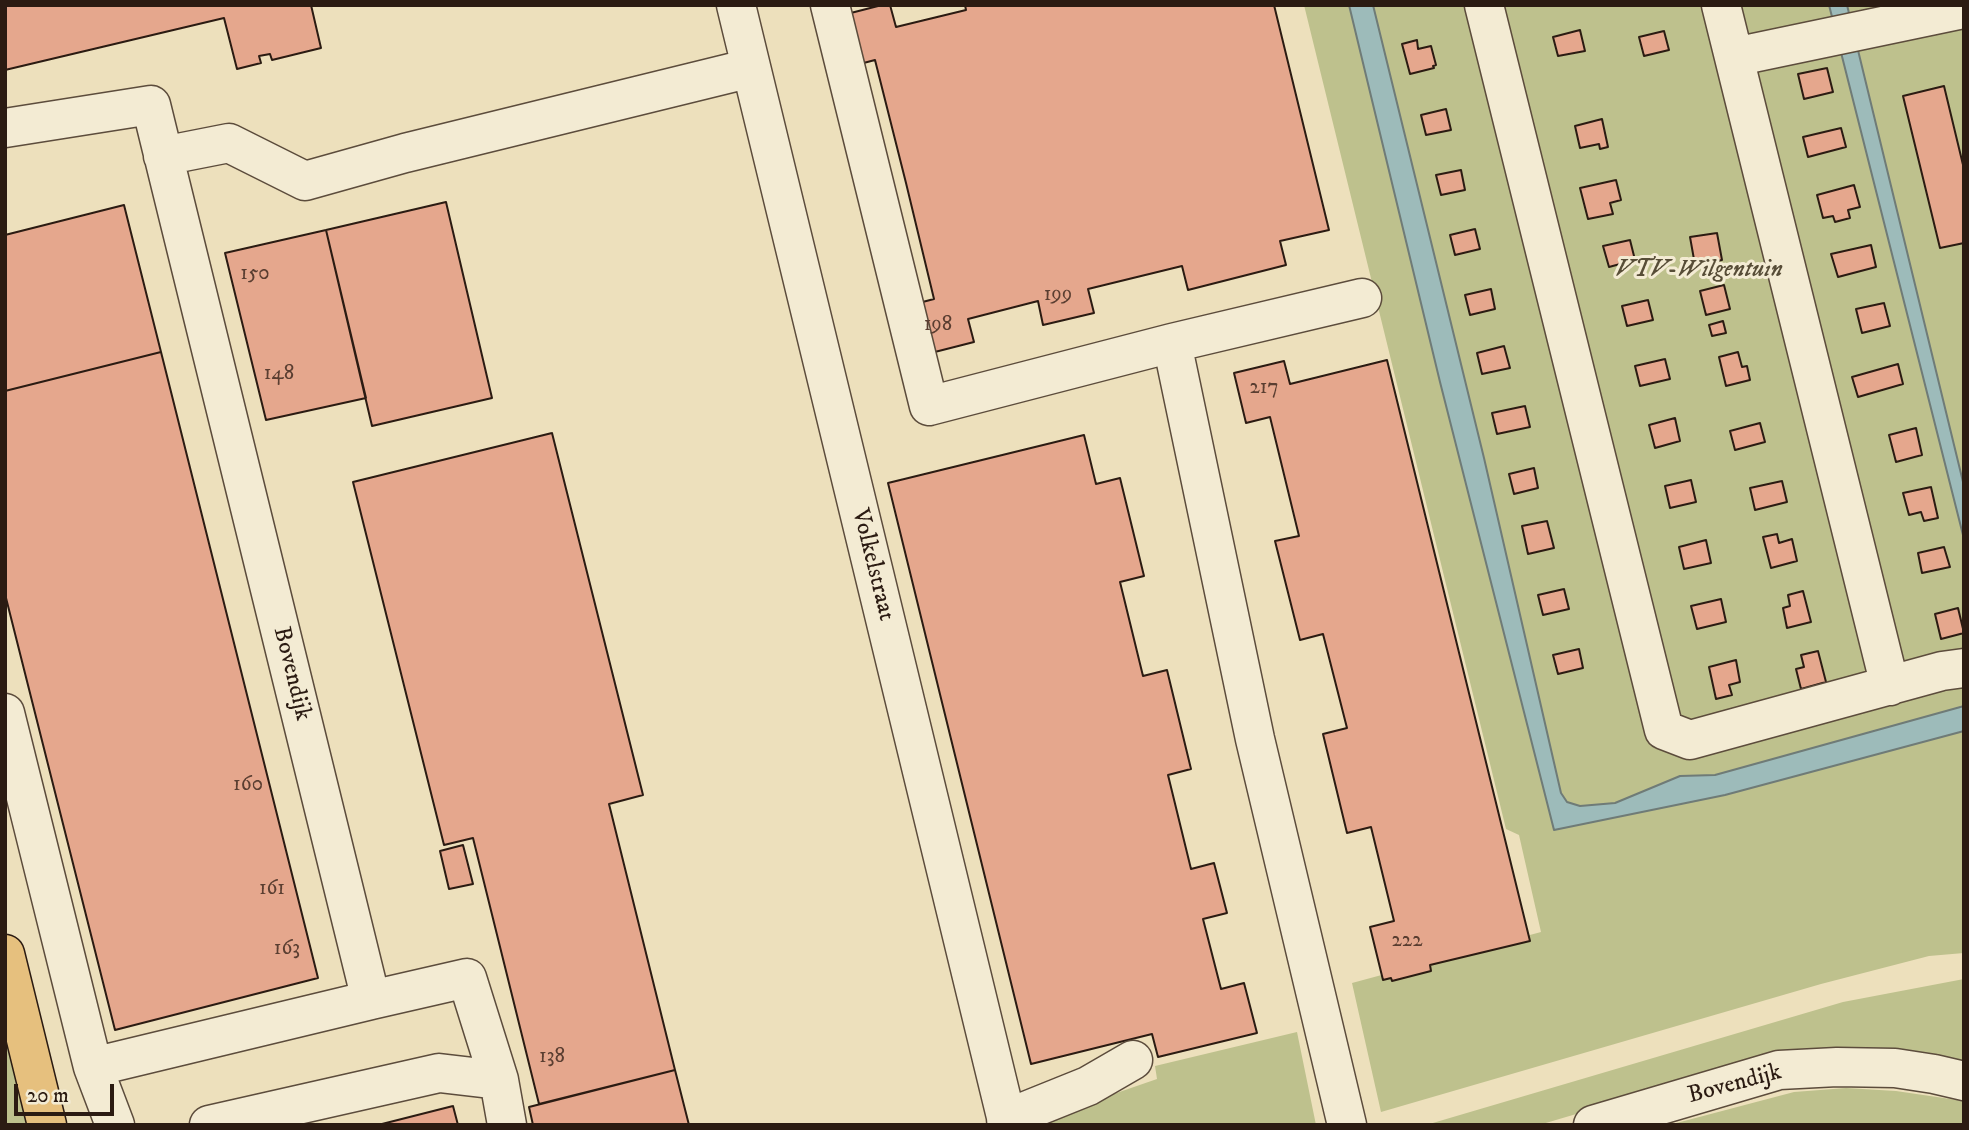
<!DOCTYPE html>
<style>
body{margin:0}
#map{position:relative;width:1969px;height:1130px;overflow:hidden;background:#ede0bc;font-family:"IM FELL DW Pica",serif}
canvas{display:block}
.frame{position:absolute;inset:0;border:7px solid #2b1b12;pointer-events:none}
.scale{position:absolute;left:14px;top:1084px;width:100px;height:32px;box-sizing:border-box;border:4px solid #2b1b12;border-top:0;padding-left:9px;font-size:21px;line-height:24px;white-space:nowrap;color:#2b1b12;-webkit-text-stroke:5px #f3ebd3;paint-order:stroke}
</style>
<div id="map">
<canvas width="1969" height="1130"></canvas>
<div class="frame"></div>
<div class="scale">20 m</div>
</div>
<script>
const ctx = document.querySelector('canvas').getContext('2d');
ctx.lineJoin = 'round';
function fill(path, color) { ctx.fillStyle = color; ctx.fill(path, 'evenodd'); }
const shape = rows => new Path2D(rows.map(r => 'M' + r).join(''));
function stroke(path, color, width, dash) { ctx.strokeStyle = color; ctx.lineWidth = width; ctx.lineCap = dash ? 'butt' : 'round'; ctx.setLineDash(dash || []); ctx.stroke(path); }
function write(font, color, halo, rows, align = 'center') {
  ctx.font = font + ' "IM FELL DW Pica",serif'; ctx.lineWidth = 6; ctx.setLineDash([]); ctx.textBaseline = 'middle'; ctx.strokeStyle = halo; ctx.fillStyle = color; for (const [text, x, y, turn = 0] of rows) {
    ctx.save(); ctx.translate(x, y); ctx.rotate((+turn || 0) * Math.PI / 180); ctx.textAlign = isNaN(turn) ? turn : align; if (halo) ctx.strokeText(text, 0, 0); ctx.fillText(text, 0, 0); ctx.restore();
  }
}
const green = shape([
 [1304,5,1349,5,1440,382,1554,829,1725,795,1964,731,1964,953,1929,956,1821,984,1381,1112,1352,983,1541,932,1519,835,1506,829],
 [1359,5,1964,5,1964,723,1564,822],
 [1964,979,1964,1064,1769,1057,1539,1125,1426,1125,1843,1002],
 [5,987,39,1125,5,1125],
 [1297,1032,1316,1125,1039,1125,1050,1116,1157,1079,1155,1066],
 [1846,1088,1896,1091,1964,1101,1964,1125,1669,1125,1794,1092]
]);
const water = shape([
 [1349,5,1373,5,1484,458,1561,793,1567,802,1580,806,1615,803,1680,776,1715,775,1964,706,1964,731,1725,795,1554,830,1440,382,1349,5],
 [1829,5,1847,5,1964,486,1964,539,1829,5]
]);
const building = shape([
 [5,5,311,5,321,48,272,60,270,54,259,56,261,63,237,69,224,18,5,70,5,5],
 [882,5,890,5,896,27,966,10,965,5,1274,5,1329,230,1280,241,1286,265,1188,290,1182,266,1088,289,1094,313,1043,325,1038,301,968,319,974,342,923,355,911,305,934,299,906,183,875,60,852,66,839,16,882,5],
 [1580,30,1585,51,1558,56,1553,37,1580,30],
 [1664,31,1669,50,1644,56,1639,37,1664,31],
 [1417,40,1418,49,1431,46,1436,65,1433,66,1434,68,1410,74,1402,44,1417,40],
 [1827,68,1833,92,1804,99,1798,74,1827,68],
 [1944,86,1964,169,1964,243,1940,248,1903,96,1944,86],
 [1446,109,1451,130,1426,135,1421,115,1446,109],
 [1602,119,1608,147,1600,149,1599,144,1580,148,1575,126,1602,119],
 [1841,128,1846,147,1808,157,1803,137,1841,128],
 [1461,170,1465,190,1441,195,1436,175,1461,170],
 [1616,180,1621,200,1610,203,1613,214,1588,219,1580,188,1616,180],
 [1854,185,1860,207,1848,210,1850,218,1835,222,1833,216,1823,218,1817,195,1854,185],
 [446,202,492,398,372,426,326,230,446,202],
 [124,205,161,352,5,391,5,235,124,205],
 [1475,229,1480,249,1455,255,1450,235,1475,229],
 [326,230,366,398,266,420,225,253,326,230],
 [1717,233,1722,260,1695,265,1690,237,1717,233],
 [1630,240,1635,260,1609,267,1603,246,1630,240],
 [1871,245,1876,267,1838,277,1831,254,1871,245],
 [1724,285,1730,309,1706,315,1700,291,1724,285],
 [1491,289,1495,309,1470,315,1465,295,1491,289],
 [1648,300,1653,320,1627,326,1622,306,1648,300],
 [1884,303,1890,326,1862,333,1856,309,1884,303],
 [1723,321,1726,333,1712,336,1709,325,1723,321],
 [1504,346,1510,368,1482,374,1477,353,1504,346],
 [161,352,318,978,115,1030,5,594,5,391,161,352],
 [1738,352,1742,367,1747,366,1750,380,1726,386,1719,357,1738,352],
 [1665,359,1670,379,1640,386,1635,366,1665,359],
 [1387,360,1530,941,1430,965,1431,971,1392,981,1391,978,1383,980,1370,927,1394,921,1371,827,1347,833,1323,734,1347,728,1323,634,1300,640,1275,541,1299,536,1270,417,1246,423,1234,373,1284,361,1290,384,1387,360],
 [1898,364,1903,384,1858,397,1852,377,1898,364],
 [1525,406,1530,427,1497,434,1492,413,1525,406],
 [1675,418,1680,441,1655,448,1649,425,1675,418],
 [1760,423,1765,442,1735,450,1730,431,1760,423],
 [1916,428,1922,455,1896,462,1889,435,1916,428],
 [552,433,643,795,609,804,675,1070,539,1104,473,838,444,845,353,482,552,433],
 [1084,435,1096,484,1120,478,1144,576,1120,582,1143,676,1167,670,1191,769,1168,775,1191,869,1214,863,1227,913,1203,919,1221,989,1244,983,1257,1033,1158,1057,1152,1034,1031,1064,888,483,1084,435],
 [1534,468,1538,488,1514,494,1509,474,1534,468],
 [1691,480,1696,502,1670,508,1665,486,1691,480],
 [1782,481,1787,502,1755,510,1750,488,1782,481],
 [1931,487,1938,518,1924,521,1921,512,1909,515,1903,493,1931,487],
 [1547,521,1554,548,1528,554,1522,526,1547,521],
 [1777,534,1779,543,1792,539,1797,561,1771,568,1763,537,1777,534],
 [1706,540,1711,563,1684,569,1679,547,1706,540],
 [1944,547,1950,567,1922,573,1918,553,1944,547],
 [1564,589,1569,609,1543,615,1538,595,1564,589],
 [1803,591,1811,622,1787,628,1783,608,1790,606,1788,595,1803,591],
 [1721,599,1726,622,1697,629,1691,606,1721,599],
 [1958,608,1964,633,1941,639,1935,614,1958,608],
 [1579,649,1583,668,1558,674,1553,655,1579,649],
 [1818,651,1826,682,1801,689,1796,669,1804,667,1801,655,1818,651],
 [1736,660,1740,682,1729,685,1732,695,1716,699,1709,667,1736,660],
 [463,845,473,884,449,889,440,851,463,845],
 [675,1070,689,1125,533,1125,529,1107,675,1070],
 [453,1106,458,1125,378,1125,453,1106]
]);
const minor = shape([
 [736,5,1008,1125],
 [830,5,929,406,1172,343,1362,298],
 [1484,5,1664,730,1690,740,1942,671,1964,668],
 [1721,5,1890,686],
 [1734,57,1959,10],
 [5,128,151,105,371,1000,467,978,499,1080,507,1125],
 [163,156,229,143,305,181,405,153,751,68],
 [1172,343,1255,739,1347,1125],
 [5,713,93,1067,371,1000],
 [93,1067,115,1125],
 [1006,1119,1088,1086,1133,1060],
 [209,1125,439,1073,499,1080],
 [1593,1125,1779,1070,1837,1067,1895,1068,1934,1074,1964,1081]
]);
const major = shape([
 [5,954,47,1125]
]);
const numberNames = [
 ["150",255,275],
 ["199",1058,296],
 ["198",938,326],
 ["148",279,375],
 ["217",1264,389],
 ["160",248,786],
 ["161",272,890],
 ["222",1407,942],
 ["163",287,950],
 ["138",552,1058]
];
const parkNames = [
 ["VTV-Wilgentuin",1699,271]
];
const streetNames = [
 ["Volkelstraat",872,565,76],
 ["Bovendijk",291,674,76],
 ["Bovendijk",1735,1085,-15]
];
fill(green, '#bec18d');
fill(water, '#9dbbba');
stroke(water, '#6f7b77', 2);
fill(building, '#e5a78d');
stroke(building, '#2b1b12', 2);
stroke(minor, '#5c4c3c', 41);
stroke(major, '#2b1b12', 41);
stroke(minor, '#f3ebd3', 38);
stroke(major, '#e6c07e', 38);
write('21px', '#5a3e31', null, numberNames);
write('italic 24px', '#574d37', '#f3ebd3', parkNames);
write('24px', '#2b1b12', '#f3ebd3', streetNames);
</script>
